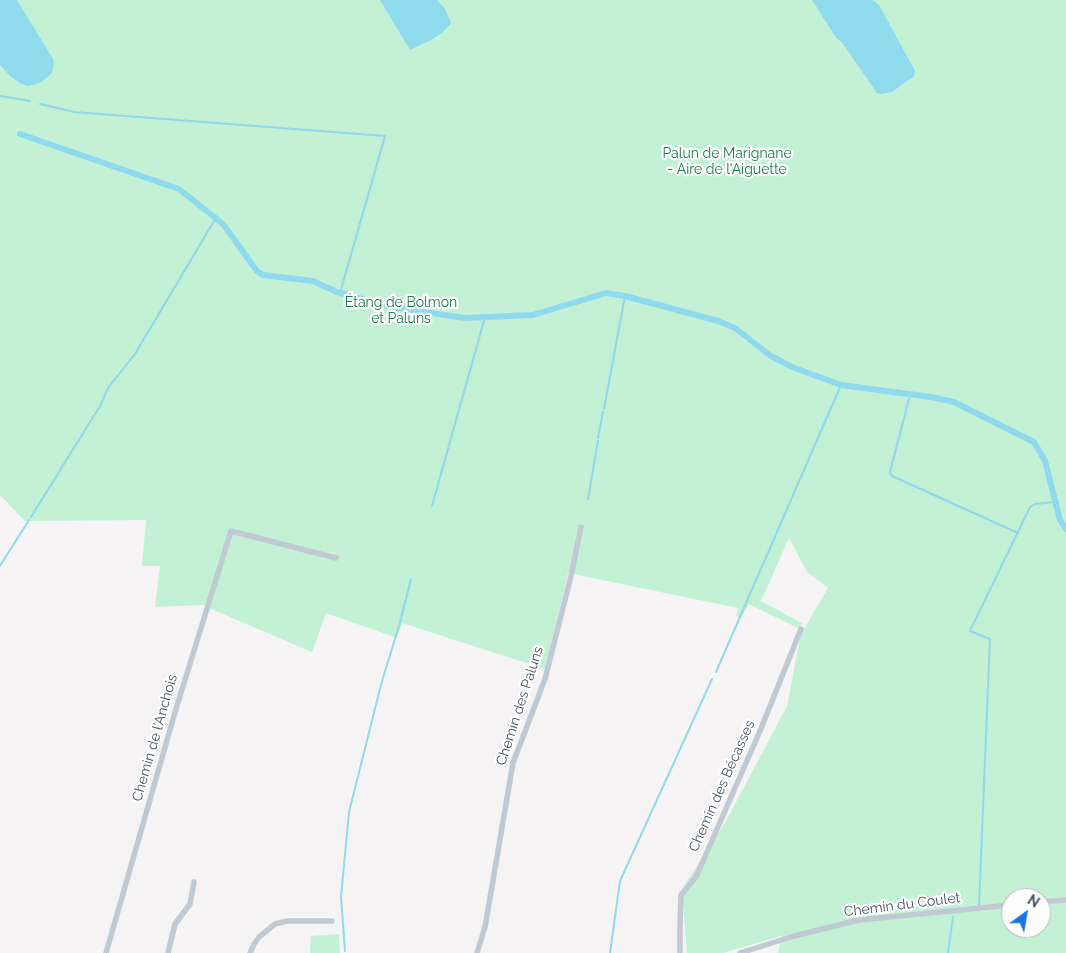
<!DOCTYPE html>
<meta charset="utf-8">
<style>
body{margin:0}
#map{position:relative;width:1066px;height:953px;overflow:hidden;background:#f5f3f3;font-family:Raleway,sans-serif}
canvas{display:block}
.north{position:absolute;left:1001px;top:888px;width:50px;height:50px;box-sizing:border-box;background:#fff;border:1px solid #b7bbc0;border-radius:50%;rotate:32deg;font-size:14px;font-weight:700;line-height:20px;text-align:center;color:#4a5661}
.north::after{content:'';display:block;margin:auto;width:18px;height:22px;background:#1a73e8;clip-path:polygon(50% 0,100% 100%,50% 72%,0 100%)}
</style>
<div id="map">
<canvas width="1066" height="953"></canvas>
<div class="north">N</div>
</div>
<script>
const ctx = document.querySelector('canvas').getContext('2d');
ctx.lineJoin = 'round';
function fill(path, color) { ctx.fillStyle = color; ctx.fill(path, 'evenodd'); }
const shape = rows => new Path2D(rows.map(r => 'M' + r).join(''));
function stroke(path, color, width, dash) { ctx.strokeStyle = color; ctx.lineWidth = width; ctx.lineCap = dash ? 'butt' : 'round'; ctx.setLineDash(dash || []); ctx.stroke(path); }
function write(font, color, halo, rows, align = 'center') {
  ctx.font = font + ' Raleway,sans-serif'; ctx.lineWidth = 4.5; ctx.setLineDash([]); ctx.textBaseline = 'middle'; ctx.strokeStyle = halo; ctx.fillStyle = color; for (const [text, x, y, turn = 0] of rows) {
    ctx.save(); ctx.translate(x, y); ctx.rotate((+turn || 0) * Math.PI / 180); ctx.textAlign = isNaN(turn) ? turn : align; if (halo) ctx.strokeText(text, 0, 0); ctx.fillText(text, 0, 0); ctx.restore();
  }
}
const green = shape([
 [0,0,1066,0,1066,953,778,953,781,936,723,953,687,953,682,889,725,823,787,706,801,634,828,588,807,572,789,538,761,601,802,623,800,629,749,604,741,618,736,616,738,608,568,573,545,669,402,623,397,638,326,613,312,652,202,605,155,607,160,566,142,566,146,520,25,521,0,495],
 [1011,898,1041,898,1041,928,1011,928],
 [339,934,340,953,310,953,311,936]
]);
const water = shape([
 [0,0,17,0,53,59,54,65,51,74,40,83,28,86,20,83,10,76,0,65],
 [380,0,437,0,445,9,451,23,442,33,431,40,410,50],
 [812,0,873,0,879,5,915,71,914,76,892,92,881,94,877,93,841,41,837,39]
]);
const stream = shape([
 [0,96,30,101],
 [40,104,74,112,385,136,340,293],
 [910,395,890,472,892,476,1018,533],
 [604,409,625,296],
 [598,438,603,412],
 [588,499,598,441],
 [432,506,485,317],
 [31,517,100,406,108,388,135,354,214,221,217,220],
 [0,566,29,520],
 [716,672,841,385],
 [979,905,990,639,970,631,1030,507,1035,504,1055,502],
 [345,951,341,897,349,812,382,681,399,626,411,579],
 [610,953,620,881,712,679],
 [948,953,953,917]
]);
const canal = shape([
 [20,134,179,189,223,224,257,271,263,275,313,281,337,292,391,307,465,318,533,315,606,293,625,296,718,321,735,328,771,356,792,367,841,385,931,397,954,402,1034,442,1045,461,1060,520,1066,529]
]);
const minor = shape([
 [1041,902,1066,900],
 [106,953,176,709,231,531,336,558],
 [168,953,175,924,190,904,194,882],
 [250,953,254,944,259,937,275,924,287,921,332,921],
 [477,953,485,927,513,763,545,679,571,576,581,527],
 [680,953,680,926,681,895,696,877,760,731,801,629],
 [740,953,794,936,859,920,1011,905]
]);
const parkNames = [
 ["Palun de Marignane",727,154],
 ["- Aire de l'Aiguette",727,170],
 ["Étang de Bolmon",401,303],
 ["et Paluns",401,319]
];
const streetNames = [
 ["Chemin des Paluns",520,706,-72],
 ["Chemin de l'Anchois",155,738,-74],
 ["Chemin des Bécasses",722,786,-66],
 ["Chemin du Coulet",902,905,-7]
];
fill(green, '#c3f1d5');
fill(water, '#90daee');
stroke(stream, '#90daee', 2);
stroke(canal, '#90daee', 6);
stroke(minor, '#c1cad2', 5.5);
write('14px', '#17864f', '#fff', parkNames);
write('14px', '#4a5661', '#fff', streetNames);
</script>
